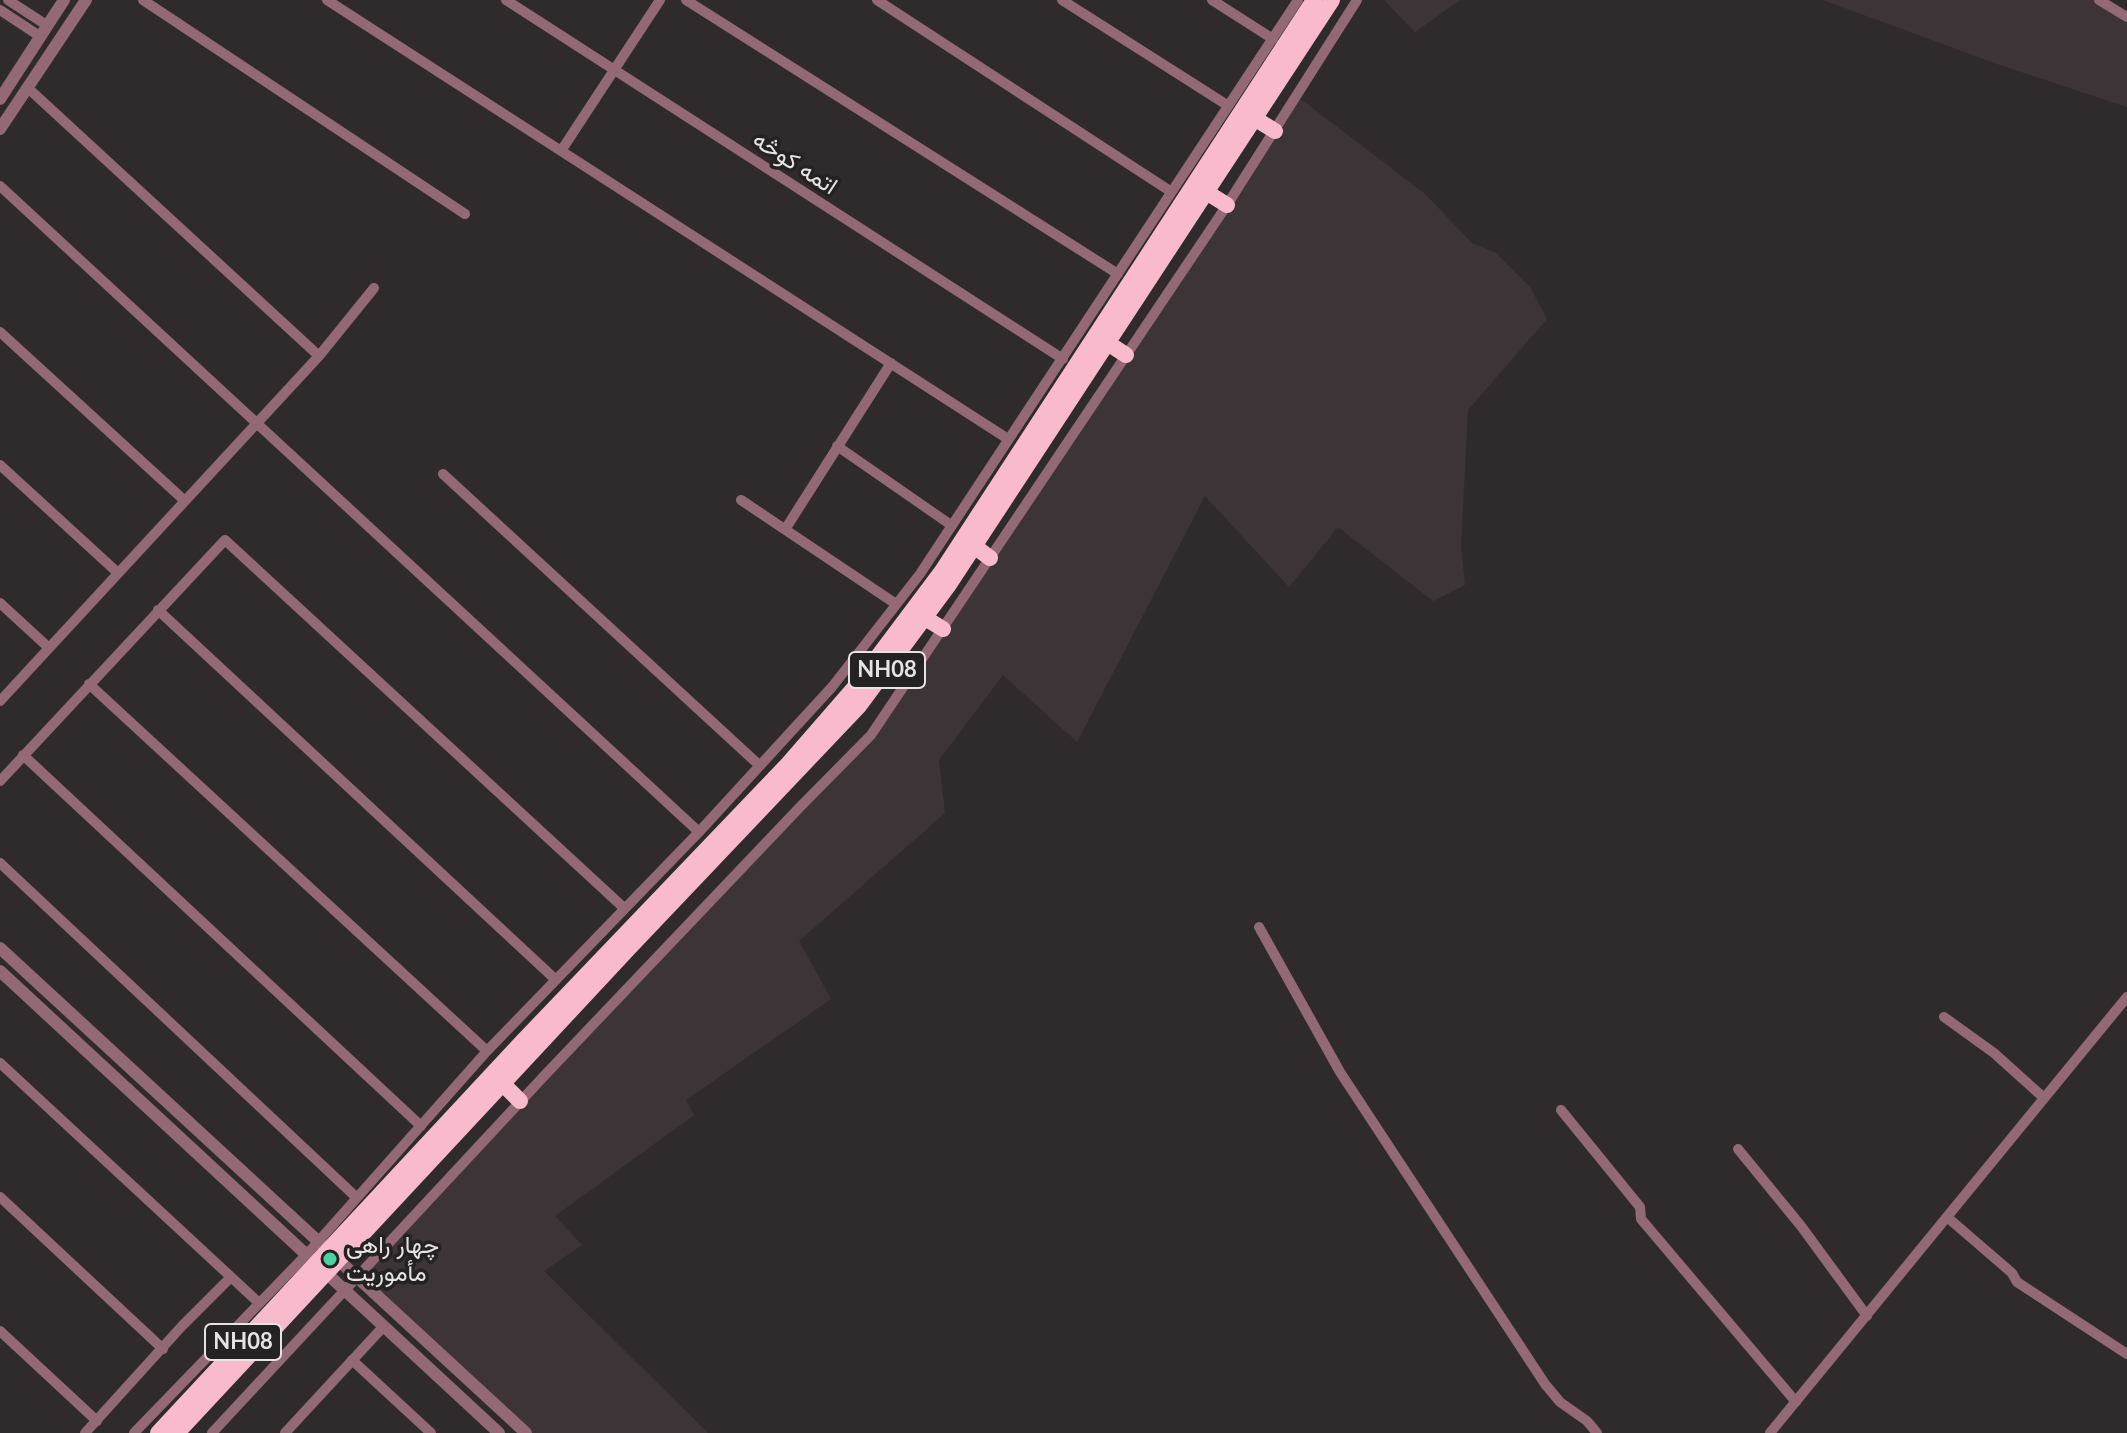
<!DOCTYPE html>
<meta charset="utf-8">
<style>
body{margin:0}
canvas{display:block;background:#2f2b2c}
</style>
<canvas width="2127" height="1433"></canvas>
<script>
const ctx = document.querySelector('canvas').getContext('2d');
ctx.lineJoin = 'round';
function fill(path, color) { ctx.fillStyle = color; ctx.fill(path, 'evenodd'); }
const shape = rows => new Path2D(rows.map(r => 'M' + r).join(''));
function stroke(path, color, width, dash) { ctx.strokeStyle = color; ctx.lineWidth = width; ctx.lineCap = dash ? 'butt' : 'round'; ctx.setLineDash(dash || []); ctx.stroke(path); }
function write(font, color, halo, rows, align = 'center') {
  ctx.font = font + ' Lato,Vazirmatn,sans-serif'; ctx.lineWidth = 7; ctx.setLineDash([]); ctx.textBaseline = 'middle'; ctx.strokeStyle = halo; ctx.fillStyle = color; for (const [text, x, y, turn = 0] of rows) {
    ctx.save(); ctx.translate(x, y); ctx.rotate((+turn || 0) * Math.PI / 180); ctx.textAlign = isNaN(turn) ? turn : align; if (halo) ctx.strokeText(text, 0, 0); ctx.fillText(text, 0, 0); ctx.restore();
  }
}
const built = shape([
 [1384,0,1460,0,1415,32],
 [1823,0,2099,0,2127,17,2127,107,2000,65],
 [1298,97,1425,194,1472,243,1496,253,1530,287,1547,319,1468,410,1461,545,1465,585,1433,601,1338,527,1289,587,1205,496,1077,742,1003,675,939,760,945,813,799,941,831,999,686,1100,694,1115,555,1216,582,1245,544,1271,708,1433,526,1433,356,1277,871,735]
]);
const minor = shape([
 [8,0,48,26],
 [143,0,465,214],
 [327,0,1008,439],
 [506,0,1063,359],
 [686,0,1118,274],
 [877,0,1170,191],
 [1062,0,1227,105],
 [1212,0,1273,39],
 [2099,0,2127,17],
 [0,10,41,37],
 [29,89,319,356],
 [561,151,660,0],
 [0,186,699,832],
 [0,332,185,501],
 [837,446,951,525],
 [0,465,118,573],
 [443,474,759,765],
 [741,500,896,604],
 [786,528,891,363],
 [0,603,49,648],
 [158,610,556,980],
 [89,684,487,1051],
 [0,701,319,356,374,288],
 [23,755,421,1126],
 [0,781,225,540,624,908],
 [0,863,356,1197],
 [1259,927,1340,1072,1545,1384,1560,1402,1587,1421,1597,1433],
 [1944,1017,1994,1053,2044,1098],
 [0,1063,258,1302],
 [1561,1110,1640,1207,1641,1219,1796,1402],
 [1738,1149,1801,1226,1867,1316],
 [0,1197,163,1349],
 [1947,1217,2012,1273,2017,1282,2127,1354],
 [0,1331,97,1421],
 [352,1360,431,1433],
 [85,1433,182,1326,231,1277],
 [134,1433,308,1253,487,1051,699,832,832,687,920,574,1298,0],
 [212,1433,545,1075,800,807,871,735,1227,205,1357,0],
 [285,1433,384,1326],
 [1770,1433,2127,997]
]);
const tertiary = shape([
 [0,99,64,0],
 [0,129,86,0],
 [0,948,526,1433],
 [0,971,499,1433]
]);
const trunk = shape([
 [1254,118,1275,131],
 [1206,192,1227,205],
 [1106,342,1126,355],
 [974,546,990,558],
 [925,618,943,629],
 [503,1084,520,1101],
 [158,1433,522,1042,788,764,855,687,942,571,1314,0],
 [177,1433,629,948,859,706,948,586,1332,0]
]);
const markers = [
 [330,1259,8,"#48d49d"]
];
const shields = [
 [887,670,76],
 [243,1342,76]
];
const shieldNames = [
 ["NH08",887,670],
 ["NH08",243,1342]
];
const streetNames = [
 ["اتمه کوڅه",795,163,33]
];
const poiNames = [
 ["چهار راهی",346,1245],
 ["مأموریت",346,1273]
];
fill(built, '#3d3437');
stroke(minor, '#926974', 10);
stroke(tertiary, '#926974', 12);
stroke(trunk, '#f9bacc', 16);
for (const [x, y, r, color] of markers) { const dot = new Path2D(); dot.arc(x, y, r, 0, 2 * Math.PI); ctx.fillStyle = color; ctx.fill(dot); stroke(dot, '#252223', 3); }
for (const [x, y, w] of shields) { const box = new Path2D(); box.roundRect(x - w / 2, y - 18, w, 36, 6); ctx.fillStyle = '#252223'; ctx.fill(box); stroke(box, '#e5e3e3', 2); }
write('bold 22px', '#e5e3e3', null, shieldNames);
write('24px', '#e5e3e3', '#252223', streetNames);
write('24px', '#e5e3e3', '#252223', poiNames, 'left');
</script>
